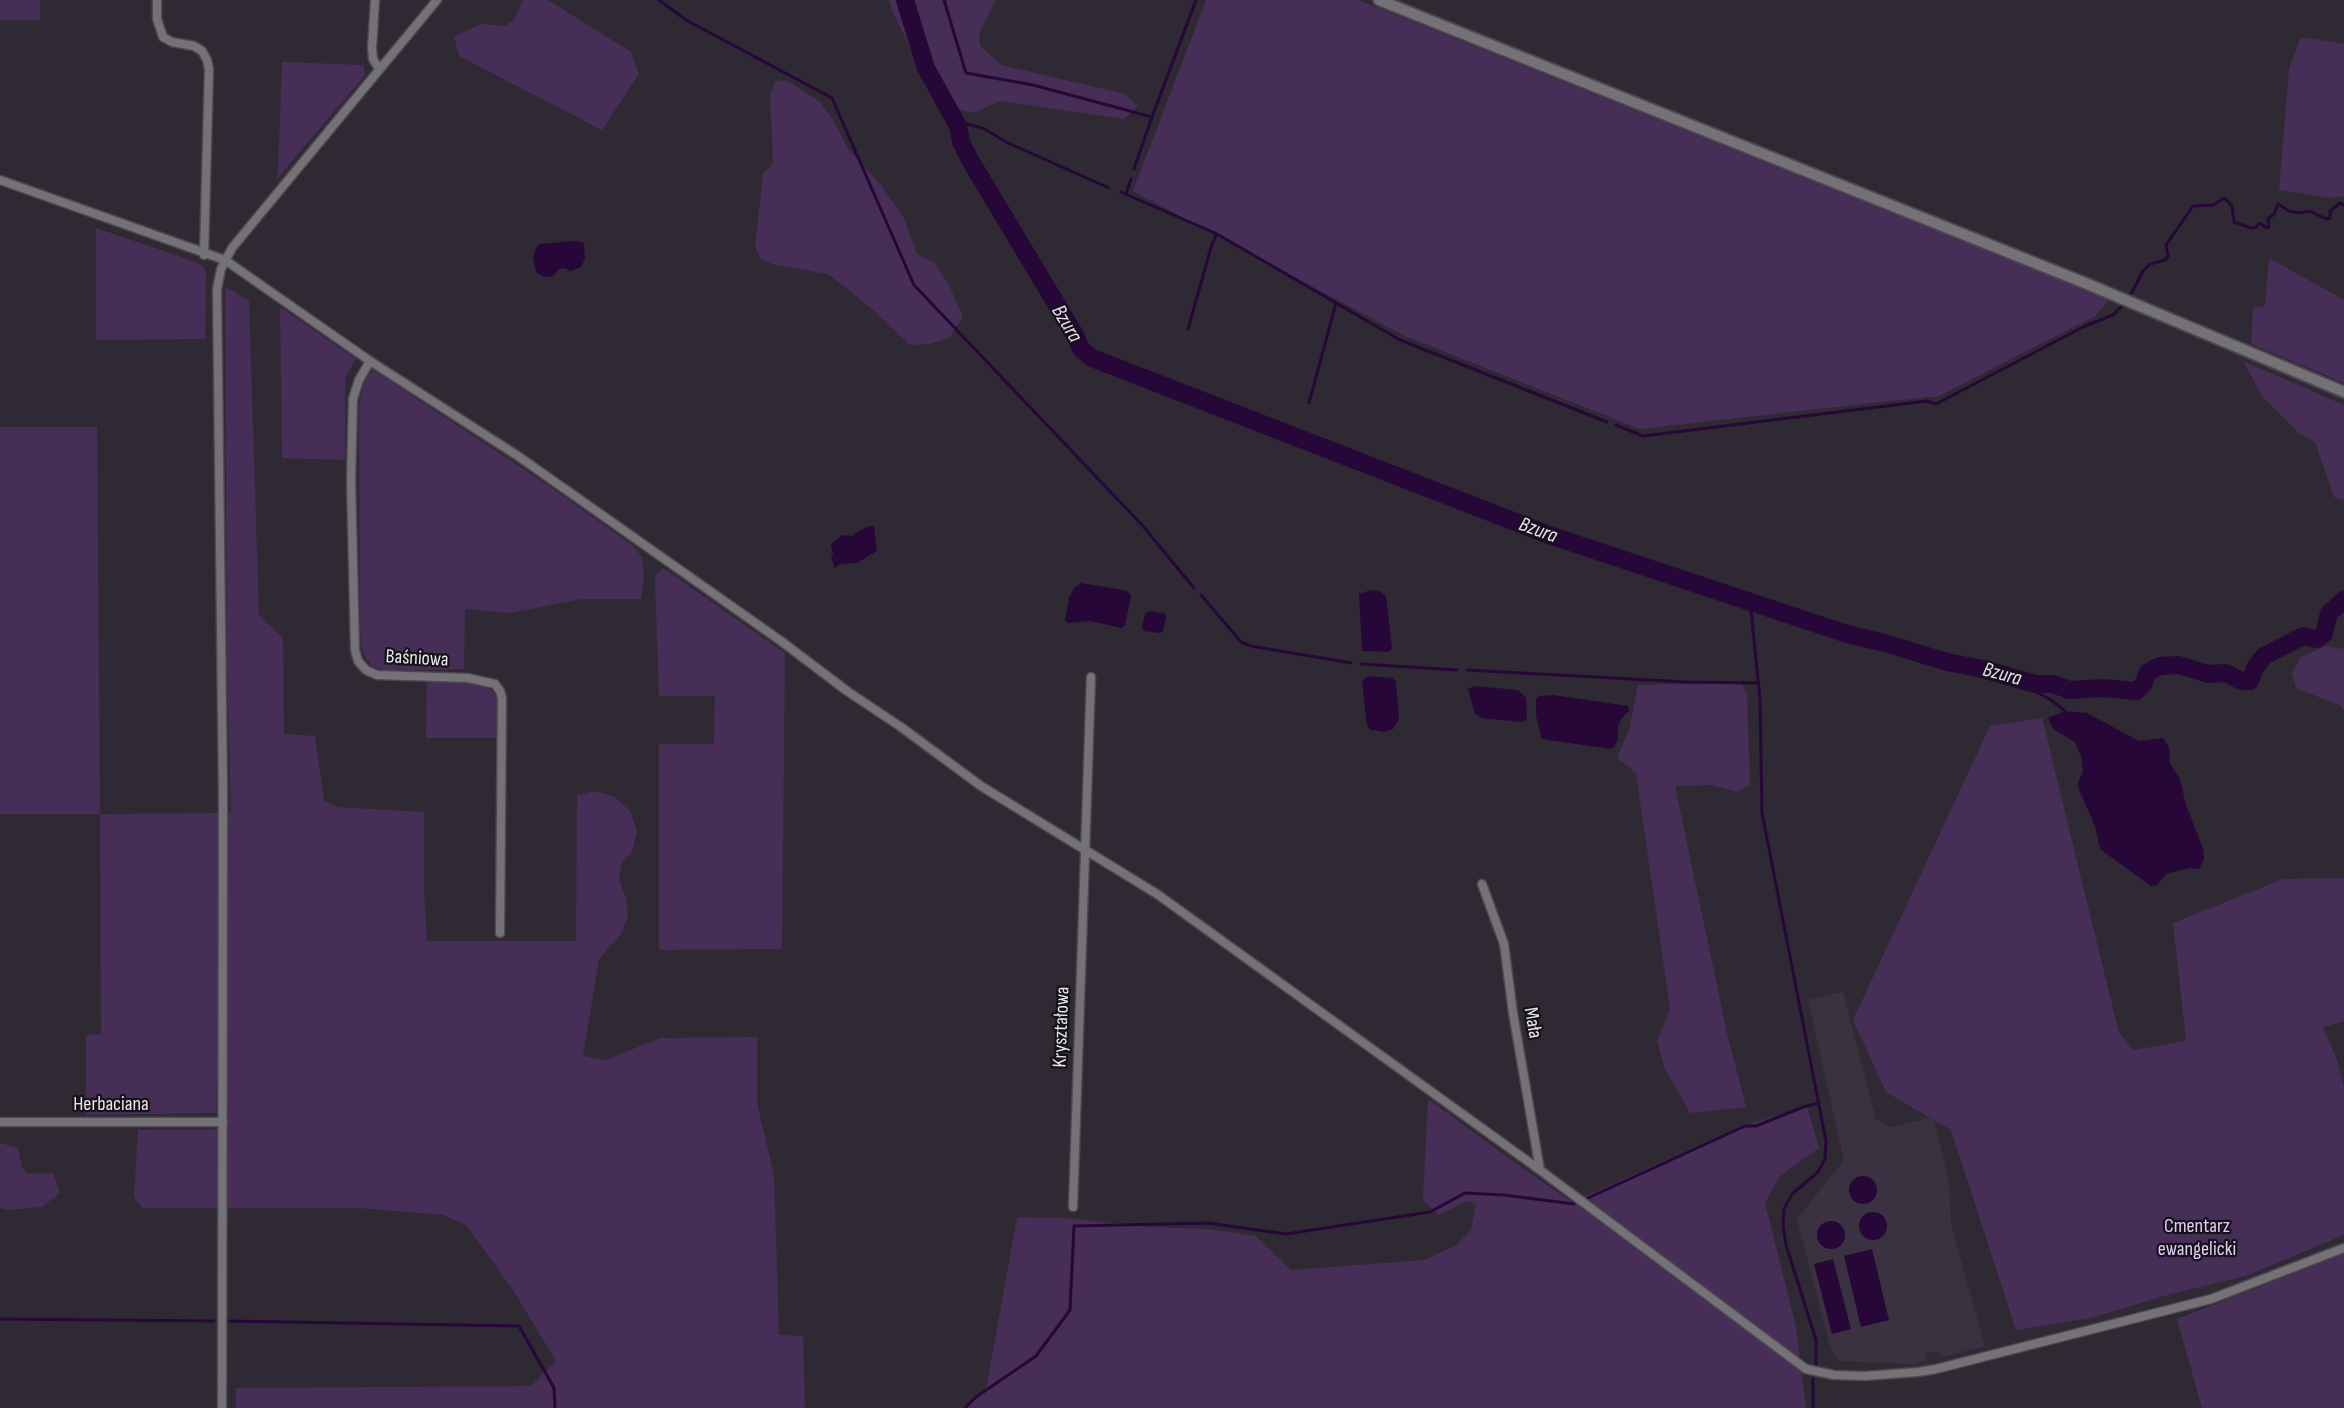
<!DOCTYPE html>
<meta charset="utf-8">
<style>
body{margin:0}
canvas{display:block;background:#2e2932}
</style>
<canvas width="2344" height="1408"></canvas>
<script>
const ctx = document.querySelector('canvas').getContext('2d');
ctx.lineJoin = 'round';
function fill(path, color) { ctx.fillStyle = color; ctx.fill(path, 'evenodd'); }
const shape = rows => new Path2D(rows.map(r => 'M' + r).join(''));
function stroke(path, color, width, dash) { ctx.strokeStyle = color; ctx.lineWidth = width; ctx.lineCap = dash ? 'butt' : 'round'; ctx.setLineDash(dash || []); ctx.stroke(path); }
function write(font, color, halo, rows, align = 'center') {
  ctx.font = font + ' "Sofia Sans Condensed",sans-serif'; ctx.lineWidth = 4.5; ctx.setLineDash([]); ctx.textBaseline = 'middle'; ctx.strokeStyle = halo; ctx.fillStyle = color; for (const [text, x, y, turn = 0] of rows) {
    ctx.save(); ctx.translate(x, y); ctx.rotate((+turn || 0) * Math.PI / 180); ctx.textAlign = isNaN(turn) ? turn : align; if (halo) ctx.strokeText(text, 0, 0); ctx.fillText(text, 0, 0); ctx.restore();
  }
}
const built = shape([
 [1843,992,1876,1120,1891,1127,1933,1117,1949,1182,1951,1225,1985,1346,1943,1357,1936,1351,1926,1354,1926,1361,1913,1364,1839,1361,1831,1350,1797,1219,1844,1160,1808,1000]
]);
const green = shape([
 [0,0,40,0,40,20,0,20],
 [523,0,548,0,631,52,639,74,602,130,459,56,454,36,482,24,505,26,514,20],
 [889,0,996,0,979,34,980,46,1001,65,1125,94,1138,106,1124,119,1000,101,973,113,939,105,892,11],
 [1206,0,1358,0,2109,300,2095,316,1937,397,1925,397,1640,429,1405,336,1133,191],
 [2301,37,2344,44,2344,196,2331,198,2279,190,2289,68],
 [282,62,363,65,365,75,276,180,278,170],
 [786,80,820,102,833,120,848,149,881,185,904,218,917,254,934,262,949,285,963,317,949,338,929,344,910,345,871,308,828,274,772,264,761,259,755,247,763,174,773,163,770,95,775,81],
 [96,228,185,258,203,266,206,273,205,339,96,340],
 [2269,258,2344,300,2344,383,2251,344,2253,308,2265,306],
 [225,286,249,301,259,615,283,638,284,734,315,736,324,800,337,807,424,812,424,890,427,941,576,941,577,795,594,791,615,797,630,811,637,831,632,852,622,862,619,880,626,898,628,916,621,934,599,959,583,1056,606,1060,660,1038,757,1037,757,1103,774,1176,779,1335,803,1336,805,1408,236,1408,236,1388,531,1386,556,1361,513,1290,466,1225,443,1215,358,1208,142,1208,134,1197,138,1130,228,1129,227,1040,218,1040,216,1113,86,1115,86,1035,101,1034,100,814,0,814,0,427,97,427,100,814,231,813,227,663],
 [280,307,356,359,345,377,345,460,282,458],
 [2243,361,2344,405,2344,500,2334,497,2315,442,2299,433,2262,396],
 [373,370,543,482,631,544,642,557,644,577,641,599,581,599,510,613,465,609,464,669,384,671,372,666,363,653,360,632,359,406,365,380],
 [663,568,785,653,782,949,659,950,659,744,714,744,715,696,659,696,655,581,656,575],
 [2326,646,2344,649,2344,711,2341,706,2296,688,2292,673,2301,657],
 [427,681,461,681,479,684,490,689,495,694,499,704,496,738,426,738],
 [1742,683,1747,696,1750,784,1738,792,1711,785,1675,786,1727,1033,1746,1107,1690,1113,1665,1069,1657,1041,1670,1009,1636,773,1617,758,1629,730,1638,685],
 [2042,718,2119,1033,2134,1050,2186,1041,2173,923,2283,879,2344,878,2344,1021,2323,1027,2337,1060,2344,1087,2344,1235,2245,1276,2171,1294,2091,1318,2016,1330,1951,1130,1886,1092,1853,1020,1990,726],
 [1428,1099,1521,1167,1572,1202,1743,1126,1807,1106,1819,1148,1779,1177,1765,1203,1796,1327,1806,1408,966,1408,986,1390,1017,1217,1066,1218,1149,1227,1207,1229,1256,1236,1291,1270,1425,1260,1456,1245,1471,1230,1476,1204,1466,1201,1439,1215,1423,1200],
 [0,1143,18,1148,22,1168,28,1174,53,1173,60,1193,42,1207,6,1210,0,1208],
 [2344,1254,2344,1408,2202,1408,2177,1319]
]);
const water = shape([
 [574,241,582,242,584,244,585,259,581,267,571,271,563,268,558,270,553,276,544,277,536,272,533,257,536,248,539,244],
 [869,526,874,526,877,551,857,563,840,564,835,568,831,557,833,554,831,546,832,543,842,535,853,536,855,533],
 [1081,583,1128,591,1131,596,1125,625,1122,628,1090,621,1068,623,1065,620,1069,598,1074,588],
 [1371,590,1380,591,1386,596,1392,648,1389,652,1362,651,1359,594],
 [1150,611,1164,613,1166,617,1163,631,1160,633,1144,631,1142,627,1145,614],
 [1368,676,1392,678,1396,681,1399,719,1393,729,1384,732,1371,730,1367,726,1362,681],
 [1474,686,1518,690,1526,698,1527,720,1521,722,1482,718,1475,714,1468,689],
 [1553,695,1628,706,1629,711,1622,718,1618,727,1618,740,1614,747,1610,749,1542,739,1536,716,1536,699,1539,696],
 [2065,711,2087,713,2139,741,2163,738,2169,747,2170,763,2180,779,2186,805,2203,848,2204,859,2199,869,2189,868,2166,874,2157,885,2151,886,2100,849,2095,826,2077,785,2083,772,2081,756,2075,742,2053,729,2048,718],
 '1849 1190a14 14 0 1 1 28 0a14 14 0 1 1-28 0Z',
 '1859 1226a14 14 0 1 1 28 0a14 14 0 1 1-28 0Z',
 '1817 1235a14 14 0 1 1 28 0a14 14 0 1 1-28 0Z',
 [1872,1249,1889,1320,1861,1327,1844,1256],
 [1833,1259,1851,1329,1832,1334,1814,1264]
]);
const stream = shape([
 [659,0,686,20,832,98,914,285,1142,525,1194,588],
 [944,0,966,73,1033,85,1152,117],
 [958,126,967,124,985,129,1006,142,1109,188],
 [1134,169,1152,117,1196,0],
 [1121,192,1217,234,1400,340,1607,422],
 [1126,194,1131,179],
 [2131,294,2143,271,2150,264,2165,260,2168,256,2166,245,2193,206,2213,205,2225,198,2232,206,2234,222,2251,228,2256,227,2260,223,2267,228,2269,227,2268,219,2274,214,2278,204,2289,211,2299,213,2310,211,2326,219,2330,218,2330,211,2340,203,2344,205],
 [1188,329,1212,244,1217,234],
 [1309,403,1336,303],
 [1616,425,1643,436,1927,401,1936,404,2085,326,2113,315,2121,307],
 [1201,595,1241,642,1251,646,1351,663],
 [1750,600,1760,699,1762,813,1826,1141,1825,1159,1818,1172,1792,1194,1784,1209,1783,1225,1786,1245,1816,1340,1816,1365],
 [1361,664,1457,670],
 [1467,670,1686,682,1758,683],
 [2035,684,2036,692,2050,699,2065,711],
 [1588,1198,1745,1126,1756,1126,1803,1107,1819,1103],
 [0,1319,214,1321],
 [229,1321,519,1326,554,1388,555,1408],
 [1813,1379,1813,1408],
 [965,1408,976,1397,1036,1356,1070,1310,1074,1226,1208,1223,1286,1234,1430,1212,1465,1193,1504,1195,1574,1204]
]);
const river = shape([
 [905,0,926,68,958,126,961,142,970,160,1075,335,1081,349,1092,358,1549,535,1847,634,1885,643,1947,662,1983,669,2035,684,2053,684,2069,690,2104,688,2136,691,2143,685,2148,672,2160,666,2179,665,2208,674,2226,673,2241,681,2250,681,2255,668,2264,656,2303,636,2316,639,2324,634,2329,613,2344,600]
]);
const minor = shape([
 [157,0,157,19,163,37,172,42,194,46,202,51,207,60,209,69,204,255],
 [375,0,372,48,373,59,379,69],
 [0,180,225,260,370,361,518,456,781,641,847,691,901,727,981,786,1157,894,1540,1170,1806,1369,1834,1375,1865,1376,1918,1372,1936,1369,2211,1299,2344,1248],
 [370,361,359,380,353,399,351,480,355,650,358,661,366,670,377,675,468,678,495,684,500,691,502,698,500,933],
 [1482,884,1504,944,1513,1013,1540,1170],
 [0,1122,223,1122],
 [1073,1207,1091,677],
 [222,1408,223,796,217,289,221,269,232,248,437,0]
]);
const tertiary = shape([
 [1379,0,2085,283,2344,392]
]);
const streetNames = [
 ["Baśniowa",417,659,3],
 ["Mała",1532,1023,80],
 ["Kryształowa",1062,1027,-88],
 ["Herbaciana",111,1105]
];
const parkNames = [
 ["Cmentarz",2197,1227],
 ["ewangelicki",2197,1250]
];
const waterNames = [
 ["Bzura",1066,324,59],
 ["Bzura",1538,531,20],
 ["Bzura",2002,675,15]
];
fill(built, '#3a3240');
fill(green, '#462e57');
fill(water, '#260737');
stroke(stream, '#260737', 3);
stroke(river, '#260737', 18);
stroke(minor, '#4c4750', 11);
stroke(tertiary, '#4c4750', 14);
stroke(minor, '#747276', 8);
stroke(tertiary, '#747276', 10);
write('20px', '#e9e6ec', '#151317', streetNames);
write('20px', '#e6cbfb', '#151317', parkNames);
write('italic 21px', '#eddbfb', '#151317', waterNames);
</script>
